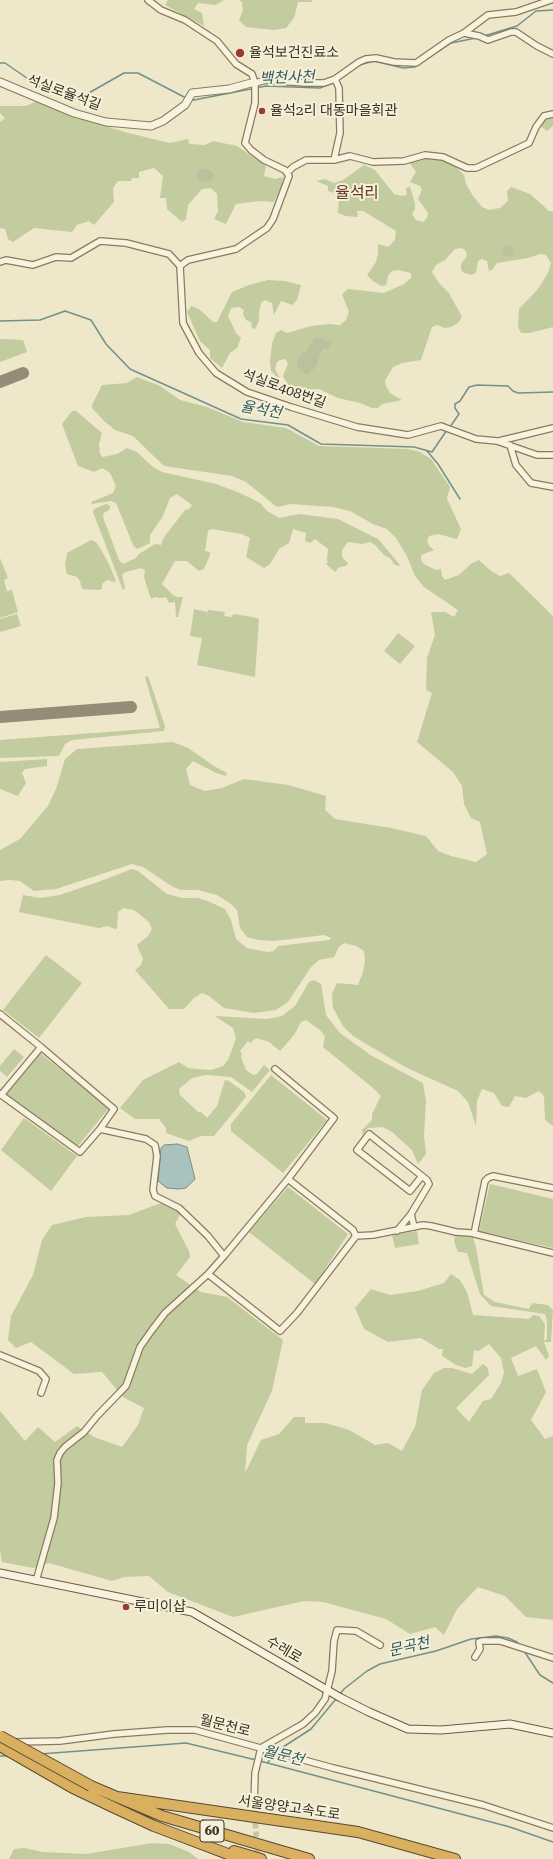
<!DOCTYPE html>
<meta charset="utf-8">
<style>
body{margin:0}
canvas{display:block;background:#eee7ca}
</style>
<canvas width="553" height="1859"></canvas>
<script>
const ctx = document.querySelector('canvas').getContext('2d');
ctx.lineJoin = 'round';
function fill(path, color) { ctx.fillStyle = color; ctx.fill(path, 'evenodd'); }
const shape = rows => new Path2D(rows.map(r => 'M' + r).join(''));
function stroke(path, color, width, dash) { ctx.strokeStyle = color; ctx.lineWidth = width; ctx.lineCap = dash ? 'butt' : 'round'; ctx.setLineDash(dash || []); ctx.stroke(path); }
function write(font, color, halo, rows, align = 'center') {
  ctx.font = font + ' "Roboto Serif","Noto Sans KR",serif'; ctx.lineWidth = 4; ctx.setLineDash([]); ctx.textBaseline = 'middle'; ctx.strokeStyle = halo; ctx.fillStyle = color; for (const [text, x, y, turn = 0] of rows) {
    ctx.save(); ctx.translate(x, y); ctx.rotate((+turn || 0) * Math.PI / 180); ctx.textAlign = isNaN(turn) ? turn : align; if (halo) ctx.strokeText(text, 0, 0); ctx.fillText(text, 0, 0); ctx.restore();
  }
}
const green = shape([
 [168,0,224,0,216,5,198,3,194,9,202,13,204,26,165,5],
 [239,0,312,0,312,2,298,2,294,18,286,28,274,30,246,27,239,20,243,10,242,2],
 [39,100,76,117,128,133,170,143,188,139,189,144,205,145,213,141,237,146,266,166,264,176,275,179,283,177,282,185,274,202,261,201,236,204,226,224,214,219,218,211,217,194,211,188,202,189,188,205,186,219,182,222,167,209,166,198,160,198,163,176,154,168,139,172,139,178,132,178,131,181,118,181,113,188,114,202,94,225,89,221,77,225,72,232,34,228,13,242,8,239,5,229,0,228,0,122,5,118,0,113,0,106,26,106],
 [553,114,553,126,547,131,538,124],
 [430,158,442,160,455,166,464,175,466,184,473,196,482,207,489,210,500,208,508,201,507,191,511,187,530,194,549,211,553,211,553,327,530,333,521,333,518,327,519,309,538,289,548,273,551,263,546,255,540,254,528,258,497,263,492,270,489,271,487,261,482,259,478,261,476,272,472,275,464,273,461,270,461,264,467,256,466,251,462,248,455,249,445,260,436,265,432,272,439,283,449,293,462,317,458,323,451,327,445,328,437,325,432,327,421,360,402,363,393,367,385,381,386,386,390,393,402,400,382,404,378,408,372,408,360,403,338,398,319,389,305,390,299,387,290,388,283,376,288,363,285,359,280,360,277,362,275,369,281,381,271,371,270,362,272,343,276,333,281,330,287,333,311,326,329,324,340,325,346,320,349,312,342,294,348,289,384,293,404,284,411,278,411,273,398,270,392,271,388,276,386,285,381,286,373,281,367,275,376,262,378,254,378,244,388,247,395,240,396,231,363,211,357,211,358,217,346,216,338,213,339,198,337,194,328,191,328,186,316,181,325,179,334,183,343,180,364,165,375,170,394,194,402,196,407,195,406,188,410,187,415,204,415,209,412,214,416,220,423,222,427,218,428,213,418,199,422,190,420,186,410,182,416,172,409,162,419,159],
 [330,346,323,349,316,367,304,351,308,348],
 [268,280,284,281,301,285,297,300,292,305,281,301,274,315,272,303,265,300,261,303,259,312,259,321,255,329,252,328,251,322,246,320,243,314,244,310,239,307,231,308,228,316,236,333,241,338,237,348,230,353,222,368,210,358,210,350,200,341,187,312,191,306,199,309,213,322,217,322,232,292,249,285],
 [0,339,23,340,27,352,0,362],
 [137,377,160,386,180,400,207,407,243,422,286,428,319,446,408,449,420,452,431,459,450,487,447,499,461,529,457,539,438,534,429,536,427,541,430,547,434,550,421,555,421,560,424,564,436,570,441,569,442,576,445,580,459,575,472,563,479,560,491,571,500,576,509,573,553,616,553,1126,545,1120,544,1096,539,1091,526,1098,515,1096,509,1107,502,1106,494,1093,482,1089,477,1101,476,1126,468,1102,458,1091,405,1067,353,1036,343,1026,333,1008,332,994,337,983,358,985,363,972,365,961,364,951,356,946,344,943,339,947,334,957,319,960,311,967,288,1002,276,1010,254,1013,224,1008,209,996,202,993,194,998,184,1009,169,1009,135,970,141,965,143,959,137,945,148,936,152,929,149,922,134,910,123,908,118,912,117,928,115,929,108,926,99,928,19,912,23,895,40,898,60,895,98,882,132,869,138,871,167,894,182,898,198,898,210,902,225,909,231,920,236,939,247,948,267,952,274,951,278,946,329,940,331,938,324,935,274,941,258,940,247,937,240,928,237,910,231,904,217,895,198,890,181,890,173,887,143,867,132,864,56,889,34,891,20,881,10,880,0,881,0,850,20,839,48,806,56,789,65,759,77,749,173,742,188,748,214,766,227,773,226,776,216,773,193,761,186,769,190,785,205,791,222,788,244,779,288,785,326,796,325,810,335,819,391,828,426,836,438,851,451,856,476,862,487,854,480,822,471,818,464,804,462,786,453,772,417,742,432,693,426,690,427,658,435,635,431,612,445,612,454,617,458,610,424,587,415,576,407,556,396,538,387,529,373,524,350,511,333,507,291,504,277,507,246,482,232,476,164,466,133,436,115,430,104,421,92,408,92,405,102,385,127,383],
 [72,411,76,411,102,433,99,444,100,454,103,457,117,454,127,448,137,452,153,467,162,472,216,484,240,493,260,503,267,511,279,518,299,514,338,519,378,539,400,565,398,566,394,564,390,558,384,555,375,545,370,542,362,544,348,542,342,550,342,557,348,563,346,566,339,567,335,572,326,564,328,562,327,560,328,549,315,539,310,543,305,541,306,533,293,529,289,543,279,549,270,564,264,568,246,557,250,538,242,534,211,529,208,531,205,551,210,552,210,555,204,569,199,571,187,561,175,561,162,584,173,595,177,597,183,597,178,617,176,617,175,602,169,603,166,597,161,598,155,597,151,599,144,577,145,571,142,568,125,572,122,575,125,588,123,590,93,512,94,509,106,504,110,506,110,509,104,513,103,517,119,560,123,564,136,558,139,554,155,544,161,545,164,537,185,510,189,509,192,505,177,494,170,498,163,516,150,535,150,543,137,549,133,545,116,503,111,501,92,504,91,502,113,493,116,486,110,473,102,468,94,472,78,466,62,424],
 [91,540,96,542,100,548,108,562,116,581,115,582,107,580,102,584,102,589,97,590,82,589,80,581,77,577,67,574,65,565,67,553],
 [0,558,8,578,4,580,7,591,12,590,18,612,0,618],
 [194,609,207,612,205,623,208,610,225,612,224,616,232,617,233,614,253,617,259,619,255,677,197,665,202,638,190,636],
 [17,614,21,626,0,632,0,619],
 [398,633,415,646,400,664,384,651],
 [148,676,165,726,164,731,72,740,65,744,59,756,0,758,0,740,160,728,145,677],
 [47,759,47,766,25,769,22,773,26,783,18,796,0,789,0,762],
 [46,955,82,983,39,1038,3,1010],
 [314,980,321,984,326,1015,340,1033,372,1056,423,1083,426,1101,424,1136,426,1154,418,1164,412,1150,392,1132,383,1127,368,1128,362,1135,362,1130,372,1120,372,1114,381,1096,373,1088,323,1047,325,1036,320,1030,306,1020,301,1022,294,1035,280,1051,269,1042,256,1038,250,1043,248,1041,240,1051,242,1054,241,1057,246,1070,253,1075,257,1074,264,1065,270,1070,252,1092,231,1077,206,1075,192,1078,179,1089,180,1095,198,1112,201,1112,207,1118,217,1106,225,1080,229,1081,244,1092,246,1097,214,1136,201,1136,189,1141,166,1133,166,1128,159,1119,135,1119,120,1108,143,1080,179,1062,188,1068,197,1069,211,1070,223,1066,228,1060,236,1038,233,1028,215,1016,267,1019,282,1016,295,1006,309,982],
 [14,1049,24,1057,7,1077,0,1071,0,1066],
 [40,1053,109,1108,78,1146,6,1094],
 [271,1075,327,1120,283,1173,231,1131,231,1124],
 [24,1118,77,1156,51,1191,1,1150],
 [490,1184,553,1199,553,1248,479,1231],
 [288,1187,348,1234,315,1284,249,1232],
 [161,1203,181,1213,175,1224,189,1251,190,1257,176,1275,201,1292,227,1297,283,1340,272,1391,247,1445,245,1473,261,1440,279,1434,294,1417,305,1417,305,1423,325,1423,349,1430,375,1445,388,1443,402,1451,415,1427,422,1390,434,1373,444,1368,452,1368,456,1365,442,1356,443,1349,439,1349,421,1338,388,1342,364,1329,355,1308,371,1289,390,1295,418,1291,444,1283,451,1274,460,1280,467,1292,473,1315,529,1319,533,1315,539,1316,545,1324,544,1341,547,1339,547,1321,545,1314,491,1306,480,1294,467,1253,458,1252,454,1242,455,1236,460,1234,469,1234,473,1238,476,1247,484,1295,495,1302,529,1309,532,1303,548,1305,553,1310,551,1342,544,1342,549,1356,546,1360,536,1346,511,1358,509,1361,511,1358,518,1376,537,1369,546,1392,531,1420,545,1439,553,1436,553,1620,526,1617,505,1596,478,1587,457,1609,444,1635,435,1627,410,1634,386,1619,323,1602,304,1601,233,1617,168,1592,149,1576,124,1577,112,1581,49,1563,33,1568,2,1562,0,1550,0,1411,25,1441,38,1427,55,1442,77,1426,94,1437,122,1447,138,1425,144,1408,123,1397,102,1372,74,1374,31,1342,16,1348,8,1340,11,1316,33,1275,42,1240,52,1225,86,1217,129,1215],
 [489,1344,501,1358,504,1372,501,1383,491,1399,483,1401,469,1422,456,1408,489,1375,488,1368,483,1364,472,1374,452,1368,456,1365,465,1368,472,1366,474,1350,479,1351],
 [417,1231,419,1244,395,1248,392,1235],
 [152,1843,169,1844,189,1852,198,1859,9,1859,14,1849,25,1848,42,1852,86,1854]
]);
const cemetery = shape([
 [202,168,209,170,214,175,212,180,205,182,197,179,197,173],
 '502.5 251a5.5 5.5 0 1 1 11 0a5.5 5.5 0 1 1-11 0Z',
 [318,337,331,342,330,346,327,350,323,349,316,367,307,375,297,367,299,357,308,348,314,338]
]);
const water = shape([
 [177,1144,187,1147,195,1179,186,1188,179,1189,167,1188,158,1181,161,1148,164,1145,177,1144]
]);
const stream = shape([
 [484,36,517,26,536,11,553,10],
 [0,63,5,63,46,91,71,100,87,94,124,73,138,73,186,98],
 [359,65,374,61,403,68,415,67,451,43,476,38],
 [191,99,194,100,266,86,320,88,335,82],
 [0,321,40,320,65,311,91,320,106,344,130,369,241,419,288,425,321,444,414,447,432,452,447,430],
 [450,427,459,414,455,408,455,404,460,401,469,387,477,385,508,386,513,391,518,393,553,392],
 [427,451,438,464,460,499],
 [524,1651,540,1675,553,1683],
 [340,1694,344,1689,367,1671,380,1664,436,1651,471,1639,496,1636,508,1638,517,1642,519,1645],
 [280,1749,311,1729,336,1699],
 [40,1754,186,1743,256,1760],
 [0,1756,9,1756],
 [260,1761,510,1827,553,1842],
 [268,1762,275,1755]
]);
const taxiway = shape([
 [0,382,23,373],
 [0,717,131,707]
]);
const minorTunnel = shape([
 [254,1806,258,1859]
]);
const minor = shape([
 [148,0,161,10,185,20,217,41,236,64,252,74,255,83],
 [464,33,479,36,488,40,511,32,516,32,537,46,553,54],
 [255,83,266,80,305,83,324,83,335,79,359,62,366,59,376,58,394,62,416,63,449,40,464,33,488,15,516,12,551,0],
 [334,160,340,133,339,88,335,79],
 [287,173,293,167,306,160,334,160,350,156,373,162,404,161,425,155,443,157,467,168,476,168,529,143,536,127,544,116,553,114],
 [0,262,6,260,33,265,56,257,71,258,100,241,126,243,169,254,180,266,183,323,199,353,216,373,247,392,291,407,357,427,408,435,441,426,476,439,497,441,537,455,553,455],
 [180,266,188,260,236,249,267,228,273,219,289,176,285,170,264,160,251,150,245,143,255,103,255,83],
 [499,441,553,428],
 [510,445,516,465,531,483,553,487],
 [0,1014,41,1047],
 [0,1094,80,1152,100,1129,146,1139,155,1145,157,1156,153,1190,155,1196,179,1208,208,1236,224,1256],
 [1,1095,41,1047,114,1109,100,1129],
 [414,1227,411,1214,429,1184,427,1180,422,1176,369,1134,357,1150,410,1191,422,1176],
 [397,1231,411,1214],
 [474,1234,485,1181,488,1178,493,1176,553,1188],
 [355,1236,373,1235,423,1225,431,1226,456,1232,471,1233,553,1253],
 [208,1274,280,1331,297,1313,356,1236,353,1230,288,1179],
 [0,1355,39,1371,46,1379,41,1393],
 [36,1581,54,1518,58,1483,57,1460,60,1453,65,1447,84,1432,97,1416,126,1386,140,1347,152,1330,165,1313,208,1274,224,1256,288,1179,334,1118,275,1069],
 [475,1657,480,1649,479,1642,482,1641,500,1641,553,1658],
 [16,1742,60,1741,114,1734,167,1730,195,1730,333,1768,483,1805,553,1828],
 [254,1806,255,1773,261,1748,303,1724,315,1713,325,1699,332,1671,334,1641,337,1630,356,1631,380,1645]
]);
const tertiary = shape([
 [0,82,74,113,106,122,151,126,163,121,185,105,192,93,229,89,251,83,255,83]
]);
const secondary = shape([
 [0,1573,192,1612,341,1698,369,1712,408,1729,441,1730,510,1724,553,1733]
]);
const motorway = shape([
 [0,1746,73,1788,115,1808,154,1826,241,1859],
 [91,1786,162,1816,309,1859],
 [117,1797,358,1832,455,1859],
 [234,1851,261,1859]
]);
const motorwayBridge = shape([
 [0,1736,91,1786]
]);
const markers = [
 [240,53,5,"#983a30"],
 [262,111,4,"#983a30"],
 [126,1607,4,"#983a30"]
];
const shields = [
 [212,1831,24]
];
const shieldNames = [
 ["60",212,1831]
];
const poiNames = [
 ["율석보건진료소",249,53],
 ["율석2리 대동마을회관",270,111],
 ["루미이샵",134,1607]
];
const streetNames = [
 ["석실로율석길",64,93,20],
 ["석실로408번길",284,389,20],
 ["수레로",284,1650,30],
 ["월문천로",225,1726,14],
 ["서울양양고속도로",289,1808,8]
];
const waterNames = [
 ["백천사천",287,78,-2],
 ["율석천",261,410,10],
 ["문곡천",409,1647,-13],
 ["월문천",283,1756,14]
];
const quarterNames = [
 ["율석리",357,193]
];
fill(green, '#c2cc9e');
fill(cemetery, '#b9c29c');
fill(water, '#aac2be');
stroke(water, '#71918c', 1);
stroke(stream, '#71918c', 1.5);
stroke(taxiway, '#948c76', 12);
stroke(minorTunnel, '#cac3a8', 5.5, [5.5, 3]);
stroke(minor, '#8a7a5f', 8);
stroke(tertiary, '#8a7a5f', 9);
stroke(secondary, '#6c5b42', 9);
stroke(motorway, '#594832', 12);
stroke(minor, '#f8f3de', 5.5);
stroke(tertiary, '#f8f3de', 7);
stroke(secondary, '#f8f3de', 7);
stroke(motorway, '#d9b05f', 10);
stroke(motorwayBridge, '#594832', 12, []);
stroke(motorwayBridge, '#d9b05f', 10);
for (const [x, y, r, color] of markers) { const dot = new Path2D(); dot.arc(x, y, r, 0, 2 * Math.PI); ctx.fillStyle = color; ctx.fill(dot); stroke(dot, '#f5f0da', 1.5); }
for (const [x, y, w] of shields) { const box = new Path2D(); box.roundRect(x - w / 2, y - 11, w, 22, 3); ctx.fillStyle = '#f5f0da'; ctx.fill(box); stroke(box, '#3b3122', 1); }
write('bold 13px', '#3b3122', null, shieldNames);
write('14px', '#3b3122', '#f5f0da', poiNames, 'left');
write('14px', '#3b3122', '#f5f0da', streetNames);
write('italic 15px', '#31595a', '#f5f0da', waterNames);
write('16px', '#673722', '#f5f0da', quarterNames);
</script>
